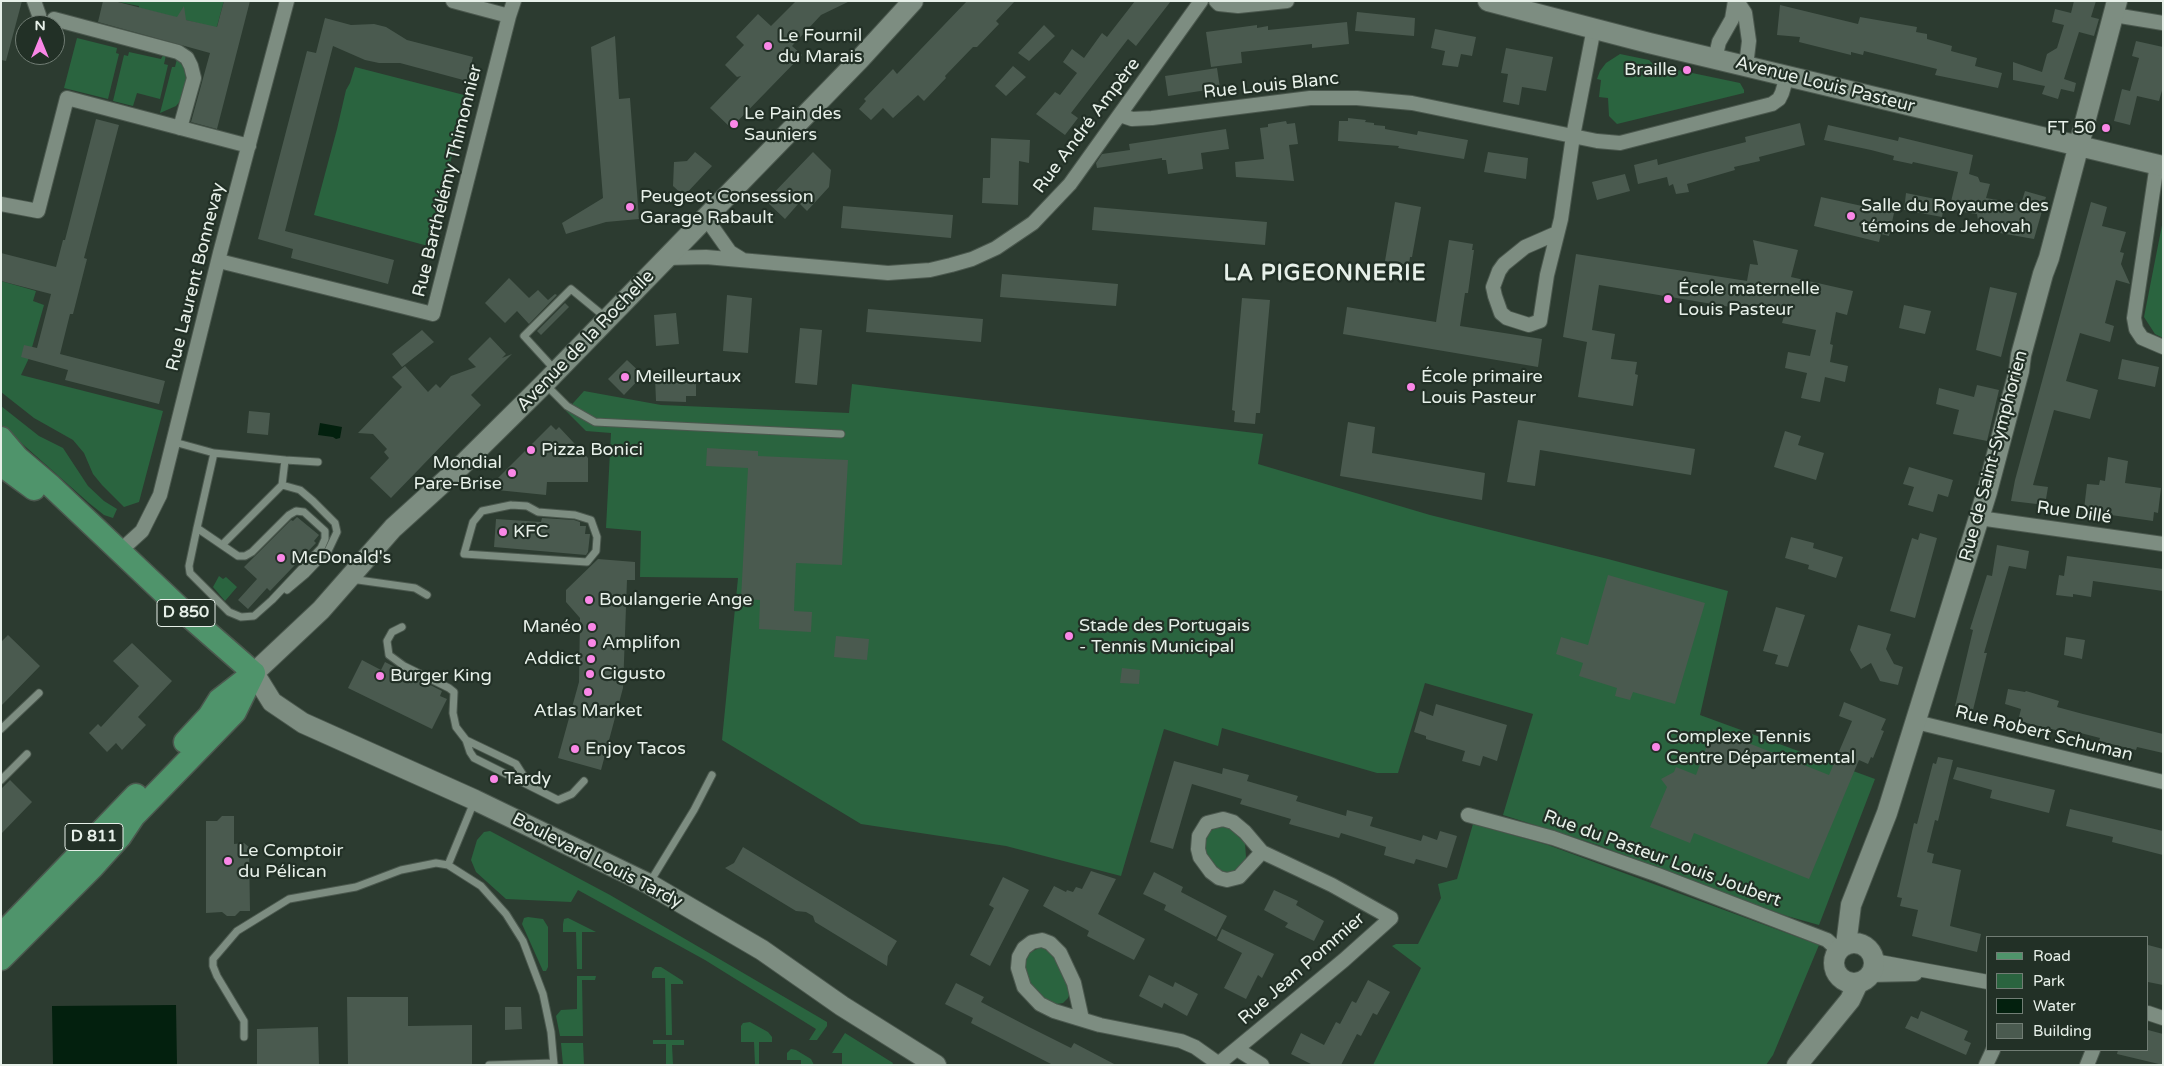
<!DOCTYPE html>
<meta charset="utf-8">
<style>
body{margin:0}
#map{position:relative;width:2164px;height:1066px;overflow:hidden;background:#2c3b30;font-family:"Varela Round",sans-serif}
canvas{display:block}
.frame{position:absolute;inset:0;border:2px solid #e7f0e9;pointer-events:none}
.legend{position:absolute;left:1986px;top:936px;width:162px;height:115px;box-sizing:border-box;background:#223026;border:1px solid #717d74;margin:0;padding:6px 9px;list-style:none;font-size:15px;color:#e7f0e9}
.legend li{display:flex;align-items:center;gap:10px;height:25px}
.legend b{width:25px;border:1px solid #717d74}
.north{position:absolute;left:15px;top:15px;width:50px;height:50px;box-sizing:border-box;background:#223026;border:1px solid #717d74;border-radius:50%;rotate:0deg;font-size:14px;font-weight:700;line-height:20px;text-align:center;color:#e7f0e9}
.north::after{content:'';display:block;margin:auto;width:18px;height:22px;background:#fa87e7;clip-path:polygon(50% 0,100% 100%,50% 72%,0 100%)}
</style>
<div id="map">
<canvas width="2164" height="1066"></canvas>
<div class="frame"></div>
<ul class="legend">
<li><b style="height:6px;background:#4f946b"></b>Road</li>
<li><b style="height:14px;background:#2a643f"></b>Park</li>
<li><b style="height:14px;background:#03200e"></b>Water</li>
<li><b style="height:14px;background:#4a5a4f"></b>Building</li>
</ul>
<div class="north">N</div>
</div>
<script>
const ctx = document.querySelector('canvas').getContext('2d');
ctx.lineJoin = 'round';
function fill(path, color) { ctx.fillStyle = color; ctx.fill(path, 'evenodd'); }
const shape = rows => new Path2D(rows.map(r => 'M' + r).join(''));
function stroke(path, color, width, dash) { ctx.strokeStyle = color; ctx.lineWidth = width; ctx.lineCap = dash ? 'butt' : 'round'; ctx.setLineDash(dash || []); ctx.stroke(path); }
function write(font, color, halo, rows, align = 'center') {
  ctx.font = font + ' "Varela Round",sans-serif'; ctx.lineWidth = 4.5; ctx.setLineDash([]); ctx.textBaseline = 'middle'; ctx.strokeStyle = halo; ctx.fillStyle = color; for (const [text, x, y, turn = 0] of rows) {
    ctx.save(); ctx.translate(x, y); ctx.rotate((+turn || 0) * Math.PI / 180); ctx.textAlign = isNaN(turn) ? turn : align; if (halo) ctx.strokeText(text, 0, 0); ctx.fillText(text, 0, 0); ctx.restore();
  }
}
const green = shape([
 [114,1,224,1,214,37,205,25,139,8,139,6],
 [77,38,117,48,116,53,119,54,108,99,64,88],
 [129,52,161,59,163,55,166,55,164,64,168,65,160,99,137,93,133,106,113,101,124,55,128,56],
 [1620,54,1649,60,1654,65,1740,83,1744,90,1744,93,1617,124,1609,116,1608,98,1599,97,1601,80,1597,79,1600,71,1606,63],
 [177,59,184,67,187,83,182,99,176,106,160,113,172,67,175,67],
 [355,67,468,96,428,246,314,215,337,129,346,90,350,83],
 [2163,220,2163,338,2155,334,2144,317],
 [1,281,36,291,33,301,44,305,29,358,21,375,163,411,139,502,124,507,102,485,93,474,84,453,73,440,34,418,1,392],
 [852,384,1263,434,1258,464,1430,515,1608,559,1728,591,1700,715,1875,779,1819,925,1787,916,1700,885,1598,845,1503,815,1533,714,1425,683,1398,773,1377,773,1222,728,1218,746,1164,729,1121,876,1006,846,861,824,722,740,738,578,640,577,641,531,606,528,611,433,586,431,566,411,584,391,661,405,849,413],
 [1,406,39,436,63,448,88,486,104,501,117,509,113,518,104,515,89,503,1,425],
 [219,576,223,579,226,577,237,587,225,601,213,587],
 [1473,824,1548,845,1819,945,1773,1055,1766,1065,1373,1065,1421,968,1392,946,1396,944,1418,944,1441,898,1438,884,1457,879],
 [1219,826,1231,828,1245,843,1246,857,1244,864,1238,870,1232,873,1217,870,1206,856,1204,840,1207,833],
 [490,831,610,895,827,1022,827,1026,817,1040,809,1040,816,1029,705,960,578,890,571,902,506,899,476,872,471,860,477,840,484,832],
 [528,917,543,919,548,927,548,967,546,971,543,971,522,924,524,918],
 [568,918,596,932,582,932,582,969,577,969,576,932,563,932,563,924,564,919],
 [1041,947,1049,949,1054,953,1066,975,1070,993,1068,998,1063,1003,1057,1004,1047,1001,1036,994,1025,975,1025,960,1029,953],
 [655,967,661,967,683,981,683,984,671,984,672,1035,666,1035,665,978,652,978,652,972],
 [577,976,596,976,595,980,582,980,583,1036,560,1036,556,1016,561,1010,577,1009],
 [750,1022,768,1032,772,1037,772,1042,759,1042,759,1065,755,1065,754,1042,741,1042,741,1026,743,1023],
 [845,1033,893,1063,892,1065,842,1065,842,1053,832,1053],
 [653,1040,684,1040,684,1045,672,1045,673,1065,666,1065,666,1044,653,1044],
 [561,1043,583,1043,584,1065,563,1065],
 [791,1049,796,1050,811,1059,814,1065,801,1065,801,1060,787,1060,787,1053]
]);
const water = shape([
 [320,423,342,427,340,438,336,439,333,437,318,435],
 [176,1005,177,1065,53,1065,52,1006]
]);
const building = shape([
 [1,1,22,1,6,61,1,60],
 [103,1,114,1,177,17,184,6,186,20,217,27,224,1,250,1,217,129,191,122,210,53,98,22],
 [796,1,850,1,821,15,792,46,802,55,731,128,710,108,741,76,737,77,725,65,744,45,736,37,758,14,771,26],
 [967,1,1015,1,996,21,999,24,977,47,973,47,945,76,946,78,924,101,918,95,893,118,883,108,871,120,859,109,866,101,864,99,893,69,897,74],
 [1135,1,1171,1,1136,46,1128,39,1071,113,1078,118,1065,135,1036,114,1055,92,1060,95,1077,73,1063,62,1072,49,1084,58,1102,33,1107,37],
 [2074,1,2096,1,2091,17,2099,19,2094,36,2079,32,2064,79,2076,83,2074,92,2061,89,2058,99,2042,94,2045,86,2013,80,2013,62,2042,72,2047,54,2057,48,2064,25,2052,22,2055,9,2071,13],
 [1780,5,1858,24,1860,17,1917,27,1916,32,1927,34,1927,39,1952,46,1951,51,1977,58,1975,66,2002,73,1998,88,1935,75,1937,69,1864,51,1863,55,1851,52,1851,55,1799,42,1800,37,1777,35],
 [1357,12,1415,18,1414,36,1355,31],
 [325,18,351,25,374,24,386,27,407,40,473,57,467,81,400,63,379,63,365,60,333,46,285,231,394,260,388,284,291,258,293,249,258,239,307,51,316,53],
 [1347,22,1349,44,1312,48,1312,44,1241,52,1242,63,1211,67,1206,32,1257,25,1257,28,1268,26,1268,30],
 [1044,25,1055,36,1029,61,1018,53],
 [1435,29,1476,37,1472,56,1461,54,1458,67,1442,65,1445,51,1431,48],
 [615,36,619,99,630,98,639,219,606,222,566,234,562,223,603,198,591,47],
 [2136,41,2163,47,2163,87,2159,101,2137,96,2130,125,2114,121,2122,89,2130,91,2139,58,2132,56],
 [1506,48,1553,57,1546,91,1522,87,1519,105,1503,102,1508,74,1501,73],
 [1013,66,1026,77,1006,96,995,86],
 [1217,68,1220,88,1168,96,1165,76],
 [1348,118,1366,120,1365,122,1374,123,1374,125,1385,126,1385,129,1417,135,1418,131,1468,140,1464,159,1398,148,1399,146,1338,141,1339,121,1348,121],
 [96,119,119,125,84,258,87,259,73,314,70,314,60,354,165,381,159,404,65,380,68,370,21,357,24,345,37,348,51,294,1,281,1,253,56,267,63,240,65,240],
 [1286,121,1287,124,1295,123,1298,144,1289,145,1294,181,1236,177,1235,162,1264,159,1260,128,1268,127,1268,124],
 [1800,123,1805,145,1759,157,1760,161,1734,167,1735,170,1687,184,1689,192,1676,194,1673,184,1669,186,1667,177,1638,184,1634,165,1657,159,1658,165,1703,153,1746,142,1745,137],
 [1828,125,1898,141,1899,137,1973,155,1969,174,1978,177,1980,182,1990,184,1986,198,2021,204,2025,191,2046,197,2034,239,1983,230,1979,226,1977,214,1949,210,1958,172,1913,162,1912,164,1893,160,1894,156,1871,150,1824,140],
 [1226,129,1229,149,1201,153,1203,169,1168,174,1166,160,1162,160,1162,158,1097,168,1096,163,1102,154,1130,150,1129,144],
 [991,138,1030,140,1029,163,1019,161,1018,205,982,203,983,178,990,178],
 [695,152,712,166,684,196,673,186,674,162,687,161],
 [813,152,831,170,829,187,807,211,799,203,785,219,766,201],
 [1488,152,1528,158,1526,179,1484,172],
 [1625,174,1630,191,1597,200,1592,182],
 [1906,193,1945,201,1942,217,1904,210],
 [1821,197,1894,213,1889,236,1881,234,1879,242,1814,226],
 [1395,202,1421,207,1412,257,1410,257,1409,265,1385,261],
 [2091,202,2107,207,2102,226,2126,232,2120,252,2124,253,2121,264,2130,284,2116,280,2105,323,2114,326,2110,342,2080,333,2066,381,2098,390,2090,419,2054,410,2033,485,2048,487,2045,505,2011,501,2015,480],
 [843,206,953,215,951,238,841,228],
 [1094,207,1267,222,1265,245,1092,230],
 [1449,240,1473,244,1472,250,1474,250,1468,293,1465,293,1460,326,1542,339,1538,367,1343,334,1347,307,1436,322],
 [1753,240,1798,250,1791,277,1853,291,1847,315,1836,312,1830,344,1833,345,1830,362,1848,366,1845,382,1825,377,1820,402,1801,398,1807,373,1785,368,1788,352,1810,356,1816,330,1782,323,1784,316,1599,285,1592,330,1615,334,1611,359,1637,362,1635,374,1638,375,1633,406,1578,397,1587,342,1563,337,1576,254,1747,281,1750,264,1758,265],
 [1002,274,1118,284,1116,306,1000,297],
 [509,278,529,298,538,290,548,300,555,294,557,295,529,324,517,311,505,323,485,303],
 [1990,287,2017,293,2001,357,1976,350],
 [727,295,752,298,748,353,723,351],
 [1242,298,1270,300,1260,413,1256,413,1255,424,1234,422,1235,411,1232,410],
 [565,303,569,307,541,335,537,331],
 [1904,305,1931,311,1925,334,1899,328],
 [868,309,983,319,981,342,866,332],
 [676,313,679,344,656,346,654,315],
 [800,328,822,330,817,385,795,383],
 [422,330,434,342,402,367,392,354],
 [490,337,506,354,502,358,512,354,471,395,481,405,391,498,370,478,389,458,384,452,387,449,373,434,358,433,402,387,392,377,405,366,428,392,436,384,440,388,451,376,476,367,468,359],
 [2122,359,2159,367,2155,387,2118,379],
 [627,360,643,375,624,395,608,379],
 [685,377,685,378,696,378,696,396,686,396,686,402,656,401,655,378],
 [1977,385,1999,390,1987,441,1953,434,1959,410,1936,404,1939,388,1974,397],
 [249,411,270,413,268,435,247,433],
 [1518,420,1695,449,1691,475,1540,450,1535,486,1507,482],
 [1348,422,1375,427,1372,453,1485,473,1482,500,1340,476],
 [551,425,556,430,559,427,588,458,588,482,547,482,546,495,497,490,498,478],
 [1785,431,1801,436,1798,445,1824,453,1816,480,1774,467],
 [707,448,758,451,758,456,848,460,842,565,796,563,794,611,812,612,811,632,759,629,760,600,741,599,748,468,706,466],
 [2108,457,2128,461,2125,483,2161,488,2158,513,2154,512,2153,521,2097,513,2097,511,2084,509,2087,484,2099,485,2100,480,2105,481],
 [1909,467,1953,480,1948,497,1938,494,1933,512,1908,505,1914,487,1903,484],
 [297,517,319,535,314,541,316,543,270,591,267,588,248,609,238,600,257,579,244,567,291,520,293,521],
 [542,518,574,520,580,522,580,526,586,526,585,534,590,534,588,552,586,555,494,547,496,519,541,522],
 [1920,533,1937,538,1915,618,1890,611,1912,538,1918,540],
 [1791,537,1814,543,1813,548,1843,557,1836,578,1808,569,1809,565,1785,558],
 [1997,545,2029,551,2026,569,2009,566,1984,653,1987,653,1973,710,1955,706,1973,630,1970,629,1987,575,1992,576],
 [2067,556,2163,569,2163,591,2093,581,2091,597,2073,594,2073,597,2056,595,2059,575,2064,576],
 [598,559,635,562,635,580,627,580,623,688,601,770,558,758,579,682,580,618,566,602,566,590],
 [1608,575,1705,603,1675,704,1633,692,1630,700,1615,696,1617,688,1579,676,1583,663,1556,654,1561,637,1588,645],
 [1776,607,1805,615,1788,667,1775,664,1778,655,1763,651],
 [1858,625,1891,634,1886,649,1894,664,1903,667,1898,685,1880,681,1871,663,1861,669,1850,650],
 [8,635,40,666,1,706,1,642],
 [836,636,869,639,867,660,834,657],
 [2066,637,2085,640,2082,659,2064,655],
 [132,643,172,681,138,717,146,725,122,750,116,743,107,752,89,733,98,724,101,727,139,686,113,661],
 [362,660,381,670,385,662,442,691,440,696,447,699,432,729,348,688],
 [1122,668,1140,670,1139,684,1120,683],
 [2008,689,2025,692,2026,691,2059,701,2057,707,2083,714,2163,734,2163,753,2137,747,2136,750,2099,741,2100,738,2069,730,2068,733,2018,721,2021,709,2005,704],
 [1844,702,1886,719,1881,730,1884,731,1873,758,1871,757,1868,764,1859,760,1809,879,1694,833,1690,843,1650,827,1667,787,1661,779,1674,772,1676,767,1696,775,1713,729,1829,775,1852,721,1839,716],
 [1436,704,1507,725,1497,761,1483,756,1480,766,1462,761,1465,751,1426,739,1426,736,1414,732,1420,711,1433,716],
 [1938,757,1953,760,1938,821,1935,820,1927,852,1934,854,1932,863,1961,870,1950,926,1981,934,1977,952,1912,936,1918,910,1900,906,1902,898,1897,897,1914,823,1917,824,1933,763,1936,764],
 [1174,761,1222,774,1223,768,1249,775,1247,781,1298,796,1296,801,1346,816,1347,810,1373,817,1370,826,1421,841,1423,835,1437,840,1440,831,1457,836,1447,868,1416,859,1414,864,1384,855,1386,847,1341,833,1339,838,1289,824,1291,819,1240,804,1242,799,1192,784,1173,849,1150,842],
 [1957,767,2055,790,2049,813,1990,798,1992,790,1953,779],
 [10,780,32,802,1,834,1,789],
 [2070,809,2163,831,2163,855,2112,842,2113,837,2066,826],
 [222,816,234,816,234,844,244,843,249,847,250,911,240,911,235,916,227,916,222,912,206,913,206,821,217,821],
 [743,847,897,941,888,956,887,966,815,922,813,916,806,912,796,911,725,868,734,863],
 [1091,871,1116,879,1098,914,1145,939,1134,960,1087,936,1089,931,1043,906,1054,886,1066,892,1067,890,1073,892,1076,887,1082,889],
 [1154,872,1183,887,1181,892,1227,916,1216,937,1164,910,1166,905,1143,894],
 [1003,877,1029,890,990,966,970,955,994,908,989,905],
 [1274,890,1298,901,1296,905,1324,921,1314,941,1285,927,1288,923,1264,910],
 [1222,929,1274,954,1262,978,1258,975,1246,999,1224,988,1242,953,1217,940],
 [2148,945,2163,949,2163,985,2148,982],
 [1149,975,1173,987,1175,982,1198,994,1187,1016,1164,1003,1162,1008,1139,996],
 [1368,980,1390,992,1377,1015,1373,1013,1361,1036,1357,1034,1341,1065,1313,1065,1291,1054,1301,1033,1324,1045,1336,1022,1340,1024,1352,1001,1356,1003],
 [956,983,984,997,981,1002,1029,1027,1071,1048,1074,1043,1116,1065,1053,1065,971,1023,973,1018,945,1004],
 [347,997,408,997,408,1026,472,1025,472,1065,348,1065],
 [505,1007,521,1007,522,1029,505,1030],
 [1921,1011,1968,1031,1964,1040,1971,1043,1966,1055,1905,1028,1911,1016,1918,1019],
 [318,1027,319,1065,257,1065,257,1029],
 [2148,1030,2163,1034,2163,1065,2117,1054,2118,1050,2148,1050]
]);
const lane = shape([
 [556,371,524,336,571,289,605,317],
 [545,384,567,406,595,422,841,434],
 [174,442,214,453,197,528,189,566,190,573,229,612,241,617,254,616,272,600,321,548,325,539,325,531,304,512,296,511,289,515,252,552,245,556,238,556,197,528],
 [214,453,285,460,282,485,223,544],
 [285,460,318,462],
 [282,485,300,490,313,501,335,523,337,532,328,551,306,574,287,590],
 [511,505,527,506,538,512,575,515,591,520,597,537,596,551,587,562,464,554,473,522,482,511,511,505],
 [351,579,415,588,427,595],
 [402,627,392,632,387,641,389,655,404,666,449,688,454,692,453,713,456,727,466,740,470,752,474,758,558,800,572,794,584,781],
 [1,729,39,693],
 [466,740,516,764,530,786],
 [1,780,27,754],
 [448,865,474,802],
 [650,882,694,810,712,775],
 [244,1037,244,1021,217,976,213,966,213,959,237,931,289,899,356,887,401,870,436,863,448,865,481,886,506,914,523,941,543,994,551,1032,554,1065],
 [489,1065,554,1063]
]);
const street = shape([
 [34,1,39,15],
 [1216,1,1219,4,1238,6,1287,1],
 [1737,1,1745,13,1749,41,1746,66],
 [2114,15,2163,23],
 [509,16,514,1],
 [54,19,178,52,187,58,191,66,194,78,180,128],
 [1715,59,1719,42,1732,19,1735,1],
 [1120,115,1132,119,1152,118,1310,98,1357,98,1412,103,1597,141,1620,143,1772,104,1779,99,1782,93,1787,76],
 [2157,164,2134,318,2136,329,2142,338,2163,347],
 [1,204,38,211,67,98,249,146],
 [706,218,730,252,743,260],
 [1557,233,1525,247,1504,264,1499,271,1493,287,1495,296,1501,313,1507,318,1529,325,1540,321,1547,275,1561,219,1573,136,1594,28],
 [666,258,706,257,888,273,930,270,951,265,972,259,996,248,1033,223,1070,184,1201,1],
 [219,261,433,314,509,16,453,1],
 [1979,518,2163,544],
 [120,551,142,531,160,495,220,253,287,1],
 [1916,722,2163,782],
 [1468,815,1553,838,1658,875,1827,940,1838,950],
 [1874,961,1988,982],
 [1870,975,1915,974],
 [2148,1013,2163,1018],
 [1082,1019,1074,983,1060,953,1050,943,1042,940,1032,942,1024,948,1019,957,1018,968,1024,987,1040,1004,1054,1011,1100,1025,1181,1041,1195,1047,1219,1064],
 [1237,1049,1262,1065],
 [1217,1065,1344,960,1391,918,1332,885,1262,852,1245,832,1233,822,1223,819,1207,823,1199,836,1198,849,1200,857,1211,872,1219,878,1227,880,1239,877,1262,852],
 [1986,1065,1993,1050],
 [2087,1065,2093,1050]
]);
const secondary = shape([
 [913,1,860,59,545,383,458,469,393,528,321,610,254,673,272,702,303,723,475,800,649,884,762,950,842,1006,936,1065],
 [1488,1,1649,43,2163,166],
 '1834 963a20 20 0 1 1 40 0a20 20 0 1 1-40 0Z',
 [1846,945,1851,905,1887,813,1987,492,2019,371,2021,355,2043,274,2049,258,2117,1],
 [1797,1065,1850,1000,1858,983]
]);
const primary = shape([
 [1,438,18,458,51,486,183,611,254,673],
 [1,465,34,489],
 [185,742,209,716,219,700,250,676],
 [1,935,136,795],
 [1,959,93,867,120,837,134,816,235,712,254,673]
]);
const markers = [
 [768,46,5,"#fa87e7"],
 [1687,70,5,"#fa87e7"],
 [734,124,5,"#fa87e7"],
 [2106,128,5,"#fa87e7"],
 [630,207,5,"#fa87e7"],
 [1851,216,5,"#fa87e7"],
 [1668,299,5,"#fa87e7"],
 [625,377,5,"#fa87e7"],
 [1411,387,5,"#fa87e7"],
 [531,450,5,"#fa87e7"],
 [512,473,5,"#fa87e7"],
 [503,532,5,"#fa87e7"],
 [281,558,5,"#fa87e7"],
 [589,600,5,"#fa87e7"],
 [592,627,5,"#fa87e7"],
 [1069,636,5,"#fa87e7"],
 [592,643,5,"#fa87e7"],
 [591,659,5,"#fa87e7"],
 [590,674,5,"#fa87e7"],
 [380,676,5,"#fa87e7"],
 [588,692,5,"#fa87e7"],
 [1656,747,5,"#fa87e7"],
 [575,749,5,"#fa87e7"],
 [494,779,5,"#fa87e7"],
 [228,861,5,"#fa87e7"]
];
const shields = [
 [186,613,58],
 [94,837,58]
];
const shieldNames = [
 ["D 850",186,613],
 ["D 811",94,837]
];
const poiNames = [
 ["Le Fournil",778,36],
 ["du Marais",778,57],
 ["Braille",1677,70,"right"],
 ["Le Pain des",744,114],
 ["Sauniers",744,135],
 ["FT 50",2096,128,"right"],
 ["Peugeot Consession",640,197],
 ["Garage Rabault",640,218],
 ["Salle du Royaume des",1861,206],
 ["témoins de Jehovah",1861,227],
 ["École maternelle",1678,289],
 ["Louis Pasteur",1678,310],
 ["Meilleurtaux",635,377],
 ["École primaire",1421,377],
 ["Louis Pasteur",1421,398],
 ["Pizza Bonici",541,450],
 ["Mondial",502,463,"right"],
 ["Pare-Brise",502,484,"right"],
 ["KFC",513,532],
 ["McDonald's",291,558],
 ["Boulangerie Ange",599,600],
 ["Stade des Portugais",1079,626],
 ["- Tennis Municipal",1079,647],
 ["Manéo",582,627,"right"],
 ["Amplifon",602,643],
 ["Addict",581,659,"right"],
 ["Cigusto",600,674],
 ["Burger King",390,676],
 ["Atlas Market",588,711,"center"],
 ["Complexe Tennis",1666,737],
 ["Centre Départemental",1666,758],
 ["Enjoy Tacos",585,749],
 ["Tardy",504,779],
 ["Le Comptoir",238,851],
 ["du Pélican",238,872]
];
const streetNames = [
 ["Avenue Louis Pasteur",1825,85,14],
 ["Rue Louis Blanc",1271,86,-6],
 ["Rue André Ampère",1087,126,-53],
 ["Rue Barthélémy Thimonnier",448,181,-76],
 ["Rue Laurent Bonnevay",196,277,-76],
 ["Avenue de la Rochelle",586,341,-46],
 ["Rue de Saint-Symphorien",1994,456,-75],
 ["Rue Dillé",2074,513,8],
 ["Rue Robert Schuman",2044,734,14],
 ["Rue du Pasteur Louis Joubert",1662,859,20],
 ["Boulevard Louis Tardy",597,861,27],
 ["Rue Jean Pommier",1302,969,-41]
];
const districtNames = [
 ["LA PIGEONNERIE",1325,274]
];
fill(green, '#2a643f');
fill(water, '#03200e');
fill(building, '#4a5a4f');
stroke(lane, '#4b584e', 9);
stroke(street, '#4b584e', 16);
stroke(secondary, '#4b584e', 22);
stroke(primary, '#4b584e', 25);
stroke(lane, '#7d8d81', 7);
stroke(street, '#7d8d81', 14);
stroke(secondary, '#7d8d81', 20);
stroke(primary, '#4f946b', 22);
for (const [x, y, r, color] of markers) { const dot = new Path2D(); dot.arc(x, y, r, 0, 2 * Math.PI); ctx.fillStyle = color; ctx.fill(dot); stroke(dot, '#223026', 2); }
for (const [x, y, w] of shields) { const box = new Path2D(); box.roundRect(x - w / 2, y - 13.5, w, 27, 4); ctx.fillStyle = '#223026'; ctx.fill(box); stroke(box, '#e7f0e9', 1); }
write('bold 16px', '#e7f0e9', null, shieldNames);
write('18px', '#e7f0e9', '#223026', poiNames, 'left');
write('18px', '#e7f0e9', '#223026', streetNames);
ctx.letterSpacing = '1px';
write('bold 22px', '#e7f0e9', '#223026', districtNames);
ctx.letterSpacing = '0px';
</script>
